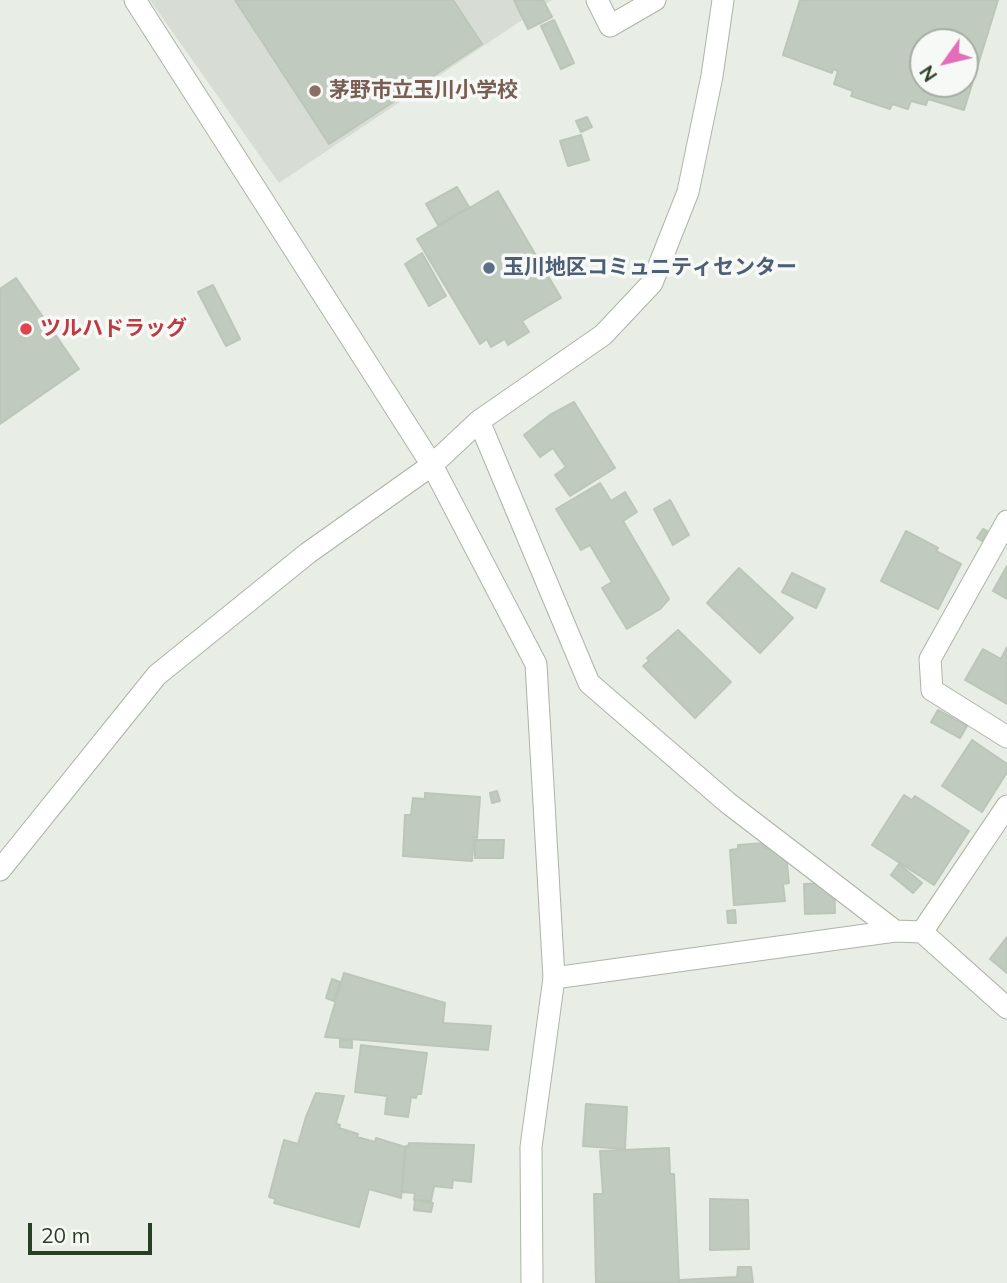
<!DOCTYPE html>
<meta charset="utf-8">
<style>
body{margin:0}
#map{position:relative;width:1007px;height:1283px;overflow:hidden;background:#e8ede5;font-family:Mulish,sans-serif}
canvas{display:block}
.north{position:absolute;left:909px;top:28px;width:70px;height:70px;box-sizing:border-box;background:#f7f9f6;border:2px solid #a5aea3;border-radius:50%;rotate:236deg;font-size:19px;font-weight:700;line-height:28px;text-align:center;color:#2a3d26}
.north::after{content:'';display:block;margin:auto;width:24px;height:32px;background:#e36db8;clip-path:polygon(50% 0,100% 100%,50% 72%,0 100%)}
.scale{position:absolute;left:28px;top:1223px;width:124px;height:32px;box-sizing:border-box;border:4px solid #2a3d26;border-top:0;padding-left:9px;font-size:21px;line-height:24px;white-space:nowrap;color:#2a3d26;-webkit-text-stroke:5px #f7f9f6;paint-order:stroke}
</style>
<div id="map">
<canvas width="1007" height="1283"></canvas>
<div class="north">N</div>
<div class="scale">20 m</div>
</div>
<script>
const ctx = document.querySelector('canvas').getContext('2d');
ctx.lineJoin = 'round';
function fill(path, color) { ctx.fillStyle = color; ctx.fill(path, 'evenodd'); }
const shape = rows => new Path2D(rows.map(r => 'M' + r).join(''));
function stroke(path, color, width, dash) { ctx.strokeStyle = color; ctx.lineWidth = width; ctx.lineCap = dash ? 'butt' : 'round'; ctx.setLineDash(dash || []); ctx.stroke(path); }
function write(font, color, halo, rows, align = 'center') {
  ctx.font = font + ' Mulish,"Noto Sans JP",sans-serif'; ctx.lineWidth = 7; ctx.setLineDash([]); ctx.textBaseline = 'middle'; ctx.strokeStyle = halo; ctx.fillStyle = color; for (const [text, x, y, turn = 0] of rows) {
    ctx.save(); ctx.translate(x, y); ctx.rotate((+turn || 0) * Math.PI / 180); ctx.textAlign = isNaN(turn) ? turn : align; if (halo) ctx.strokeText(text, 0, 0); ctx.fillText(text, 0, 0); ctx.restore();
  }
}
const built = shape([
 [150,0,552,0,279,183]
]);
const building = shape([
 [235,0,453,0,482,44,329,144,235,0],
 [514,0,543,0,552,17,528,29,514,0],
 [800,0,998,0,964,110,928,99,926,105,911,101,908,109,892,104,890,109,851,96,853,91,834,84,838,71,833,69,832,73,783,55,800,0],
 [923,42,965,42,965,84,923,84,923,42],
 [554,20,574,63,561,69,541,26,554,20],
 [587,117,592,127,581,132,576,121,587,117],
 [581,135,589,160,568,166,560,141,581,135],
 [457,187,469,207,438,225,426,204,457,187],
 [498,191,561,298,522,321,529,332,508,345,505,339,491,347,487,339,480,344,417,239,498,191],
 [422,253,446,296,429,306,405,264,422,253],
 [16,278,79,369,0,424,0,289,16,278],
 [213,285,240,339,226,346,198,292,213,285],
 [574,402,615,468,570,496,555,475,566,467,553,448,540,457,524,435,550,415,574,402],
 [600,483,611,501,625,492,637,512,623,521,669,599,660,609,627,629,602,588,612,582,590,545,581,550,556,509,600,483],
 [670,500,689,535,673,545,654,509,670,500],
 [983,529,987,531,982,541,977,538,983,529],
 [906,531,938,548,936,551,961,564,938,609,881,581,906,531],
 [1007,566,1007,599,993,591,1007,566],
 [739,568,793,618,760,653,707,603,739,568],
 [792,573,825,589,816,608,782,592,792,573],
 [678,630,731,682,695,718,643,666,649,661,647,658,678,630],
 [1007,647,1007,704,965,680,983,649,1001,659,1007,647],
 [938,710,967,726,960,738,931,722,938,710],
 [972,740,1007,764,1007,772,982,812,942,786,972,740],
 [497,791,500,801,492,803,490,793,497,791],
 [425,793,480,797,477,838,474,837,472,861,403,856,405,815,411,815,413,798,425,799,425,793],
 [904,795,912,800,915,796,969,831,934,885,872,845,904,795],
 [475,840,504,840,503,858,475,858,475,840],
 [765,843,765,848,785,846,789,883,783,884,785,901,734,905,730,850,738,849,738,845,765,843],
 [899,864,922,883,913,893,891,875,899,864],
 [834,883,835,913,805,914,804,884,834,883],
 [735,910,736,923,728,923,727,911,735,910],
 [1007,937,1007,973,990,959,1007,937],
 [344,973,445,1003,443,1023,491,1026,488,1050,325,1037,344,973],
 [332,979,340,982,334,1001,326,998,332,979],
 [340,1040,352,1041,352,1048,340,1047,340,1040],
 [361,1045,427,1053,421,1094,417,1094,416,1098,411,1097,408,1117,385,1114,387,1096,355,1092,361,1045],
 [316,1093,344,1096,336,1123,340,1125,339,1128,358,1134,357,1137,375,1142,376,1138,405,1147,401,1198,369,1189,359,1227,274,1203,276,1199,269,1197,284,1140,298,1144,306,1117,316,1093],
 [586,1104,627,1107,625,1149,583,1146,586,1104],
 [409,1143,474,1145,471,1182,453,1180,452,1188,434,1186,431,1201,414,1200,415,1193,402,1192,406,1146,408,1146,409,1143],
 [669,1148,670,1174,674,1174,679,1283,596,1283,594,1194,603,1194,600,1151,669,1148],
 [710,1199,748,1200,749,1249,710,1250,710,1199],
 [415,1200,433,1203,431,1212,414,1210,415,1200],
 [738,1267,751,1267,753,1283,680,1283,680,1280,737,1277,738,1267]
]);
const minor = shape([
 [597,0,610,26,655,0],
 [479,421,589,683,728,803,895,931,922,932,1007,1008],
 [1007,521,930,659,932,690,1007,737],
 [922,932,1007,806],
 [554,978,895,931]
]);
const tertiary = shape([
 [135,0,432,465,536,664,554,978,531,1147,532,1283],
 [0,870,157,675,308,553,432,465,479,421,603,335,652,283,688,192,712,76,723,0]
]);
const markers = [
 [315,91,7,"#8d6e63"],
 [489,268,7,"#5c6f8a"],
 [26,329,7,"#e0444e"]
];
const educationNames = [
 ["茅野市立玉川小学校",329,91]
];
const serviceNames = [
 ["玉川地区コミュニティセンター",503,268]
];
const healthNames = [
 ["ツルハドラッグ",40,329]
];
fill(built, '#d7dcd4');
fill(building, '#c1cabe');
stroke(building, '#bcc6b8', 2);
stroke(minor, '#abb5a8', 23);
stroke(tertiary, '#abb5a8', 23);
stroke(minor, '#fff', 21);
stroke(tertiary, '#fff', 21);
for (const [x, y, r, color] of markers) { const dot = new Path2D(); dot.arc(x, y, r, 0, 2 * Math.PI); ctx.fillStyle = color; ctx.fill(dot); stroke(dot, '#f7f9f6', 2.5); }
write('bold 21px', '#785e54', '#f7f9f6', educationNames, 'left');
write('bold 21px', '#4e5e75', '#f7f9f6', serviceNames, 'left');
write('bold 21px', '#be3a42', '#f7f9f6', healthNames, 'left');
</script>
